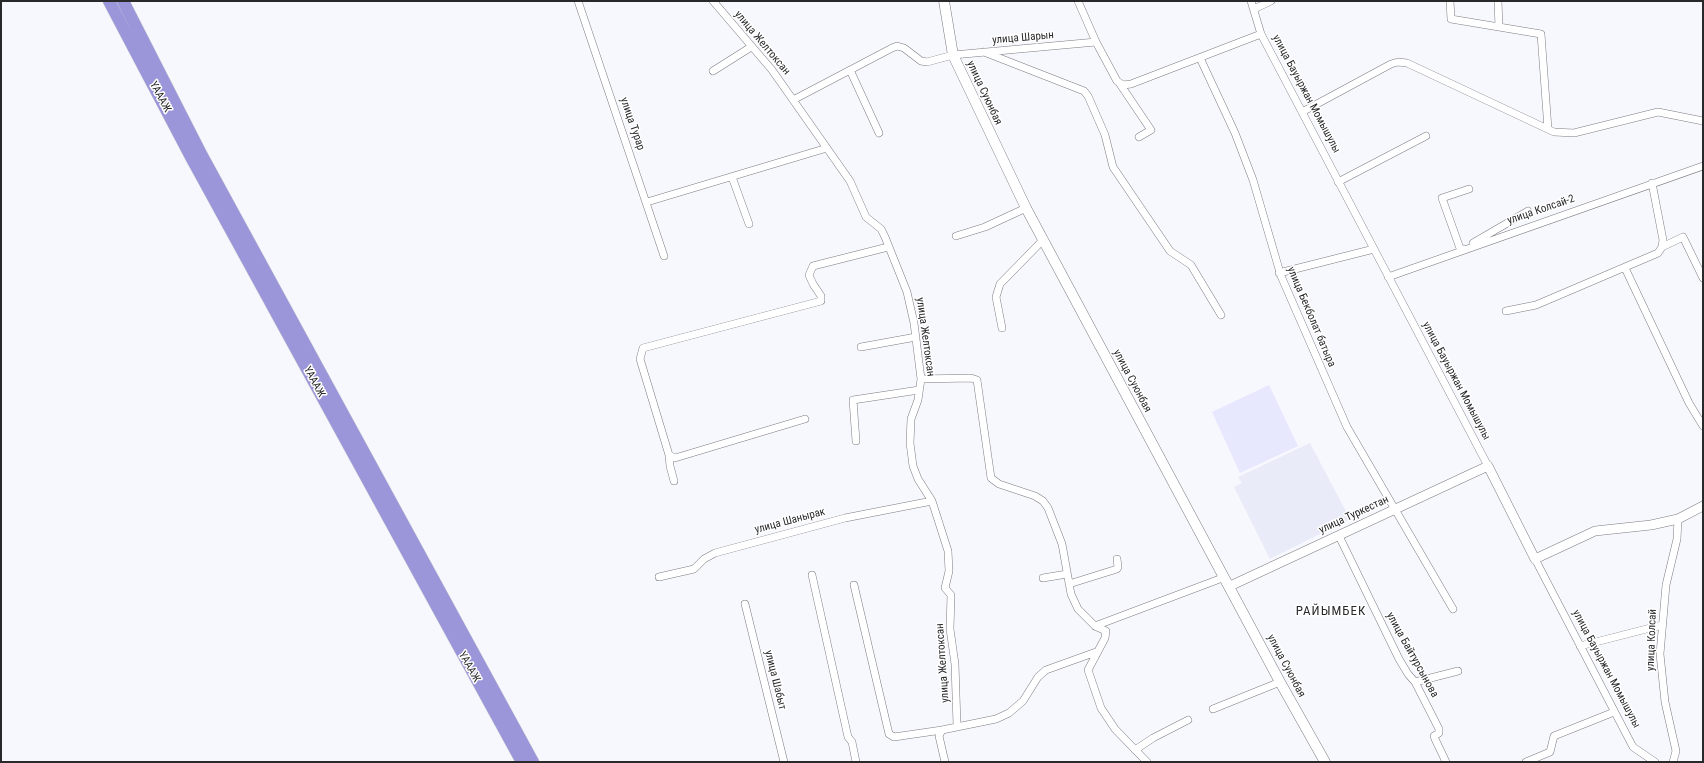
<!DOCTYPE html>
<meta charset="utf-8">
<style>
body{margin:0}
#map{position:relative;width:1704px;height:763px;overflow:hidden;background:#f7f8fe;font-family:"Roboto Condensed",sans-serif}
canvas{display:block}
.frame{position:absolute;inset:0;border:2px solid #29292b;pointer-events:none}
</style>
<div id="map">
<canvas width="1704" height="763"></canvas>
<div class="frame"></div>
</div>
<script>
const ctx = document.querySelector('canvas').getContext('2d');
ctx.lineJoin = 'round';
function fill(path, color) { ctx.fillStyle = color; ctx.fill(path, 'evenodd'); }
const shape = rows => new Path2D(rows.map(r => 'M' + r).join(''));
function stroke(path, color, width, dash) { ctx.strokeStyle = color; ctx.lineWidth = width; ctx.lineCap = dash ? 'butt' : 'round'; ctx.setLineDash(dash || []); ctx.stroke(path); }
function write(font, color, halo, rows, align = 'center') {
  ctx.font = font + ' "Roboto Condensed",sans-serif'; ctx.lineWidth = 3; ctx.setLineDash([]); ctx.textBaseline = 'middle'; ctx.strokeStyle = halo; ctx.fillStyle = color; for (const [text, x, y, turn = 0] of rows) {
    ctx.save(); ctx.translate(x, y); ctx.rotate((+turn || 0) * Math.PI / 180); ctx.textAlign = isNaN(turn) ? turn : align; if (halo) ctx.strokeText(text, 0, 0); ctx.fillText(text, 0, 0); ctx.restore();
  }
}
const built = shape([
 [1310,443,1350,519,1270,559,1234,487,1242,483,1238,477]
]);
const green = shape([
 [1269,385,1298,446,1240,473,1212,412]
]);
const minor = shape([
 [578,1,664,256],
 [713,1,772,70,850,181,866,217,881,229,885,237,907,292,914,323,921,379,918,400,911,419,910,443,913,466,918,479,932,501,948,551,949,571,945,588,951,595,950,629,955,664,957,725],
 [1078,1,1096,42,1117,81,1123,85,1131,84,1261,34],
 [1251,1,1261,34,1488,466],
 [1450,1,1451,19,1541,34,1548,129],
 [1498,1,1499,27],
 [1254,9,1271,1],
 [984,52,1084,91,1088,96,1105,135,1113,167,1170,251,1191,265,1221,315],
 [1200,58,1235,133,1253,180,1281,276,1347,427,1453,609],
 [850,70,879,133],
 [713,71,751,47],
 [1120,84,1151,130,1139,137],
 [793,100,892,48,897,46,904,48,921,61,927,62,953,55,1096,42],
 [1302,112,1391,64,1398,62,1407,63,1554,132,1574,133,1658,112,1703,121],
 [732,177,749,224],
 [1338,182,1426,136],
 [1652,183,1663,240,1662,247],
 [647,202,827,148],
 [956,236,985,227,1026,208],
 [1473,243,1528,211],
 [1464,249,1461,251,1442,198,1469,189],
 [1625,268,1689,403,1703,426],
 [1279,273,1374,249],
 [1388,277,1703,166],
 [1506,311,1536,305,1658,253,1662,247,1683,237,1703,278],
 [1002,328,996,297,1000,284,1042,241],
 [861,347,916,337],
 [921,379,971,378,977,380,991,478,999,484,1035,496,1043,501,1048,508,1062,544,1071,594,1078,609,1095,626,1106,631,1105,638,1088,670,1101,708,1115,729,1147,762],
 [805,419,675,458,669,455,640,359,643,348,821,301,821,296,813,284,809,275,813,266,888,247],
 [856,441,853,400,919,390],
 [669,455,670,466,674,481],
 [1339,536,1399,659,1408,674,1415,682,1439,729,1439,733,1434,736,1435,739,1446,762],
 [1535,559,1633,747,1655,762],
 [812,575,848,737,852,742,856,762],
 [659,577,694,569,704,559,715,553,845,518,932,501],
 [1043,578,1067,574],
 [1069,584,1117,569,1118,567,1117,559],
 [854,585,889,734,894,737,942,730],
 [745,604,784,762],
 [1095,626,1225,577],
 [1580,646,1662,625],
 [1415,682,1458,671],
 [1213,709,1280,682],
 [1135,750,1153,738,1188,720],
 [945,762,939,736,942,730,996,719,1009,713,1023,701,1038,677,1046,670,1096,652],
 [1526,762,1550,752,1554,736,1614,712],
 [1673,762,1676,751,1665,702,1660,654,1666,585,1677,539,1678,519]
]);
const tertiary = shape([
 [1230,586,1488,466,1535,559,1595,531,1651,525,1678,519,1703,506]
]);
const secondary = shape([
 [944,1,953,55,1026,208,1280,682,1325,762]
]);
const trunk = shape([
 [109,1,191,157,522,762],
 [123,1,200,152,533,762]
]);
const streetNames = [
 ["улица Шарын",1023,38,-5],
 ["улица Желтоксан",762,43,50],
 ["улица Суюнбая",984,93,65],
 ["улица Бауыржан Момышулы",1306,94,62],
 ["ҮАААЖ",160,97,62],
 ["улица Турар",632,124,71],
 ["улица Колсай-2",1541,210,-19],
 ["улица Бекболат батыра",1311,317,67],
 ["улица Желтоксан",925,337,82],
 ["улица Суюнбая",1132,381,62],
 ["улица Бауыржан Момышулы",1456,381,62],
 ["ҮАААЖ",314,382,62],
 ["улица Туркестан",1354,515,-25],
 ["улица Шанырак",790,521,-15],
 ["улица Колсай",1652,640,-88],
 ["улица Байтурсынова",1412,655,61],
 ["улица Желтоксан",943,663,-94],
 ["улица Суюнбая",1286,666,62],
 ["ҮАААЖ",469,667,61],
 ["улица Бауыржан Момышулы",1606,669,62],
 ["улица Шабыт",775,680,76]
];
const quarterNames = [
 ["РАЙЫМБЕК",1331,612]
];
fill(built, '#eaebf8');
fill(green, '#e7e7fe');
stroke(minor, '#7c7c81', 8);
stroke(tertiary, '#7c7c81', 10);
stroke(secondary, '#7c7c81', 11);
stroke(trunk, '#d4d4d5', 13);
stroke(minor, '#fff', 7);
stroke(tertiary, '#fff', 9);
stroke(secondary, '#fff', 10);
stroke(trunk, '#9b96da', 12);
write('11px', '#29292b', '#fff', streetNames);
ctx.letterSpacing = '1px';
write('13px', '#29292b', '#fff', quarterNames);
ctx.letterSpacing = '0px';
</script>
